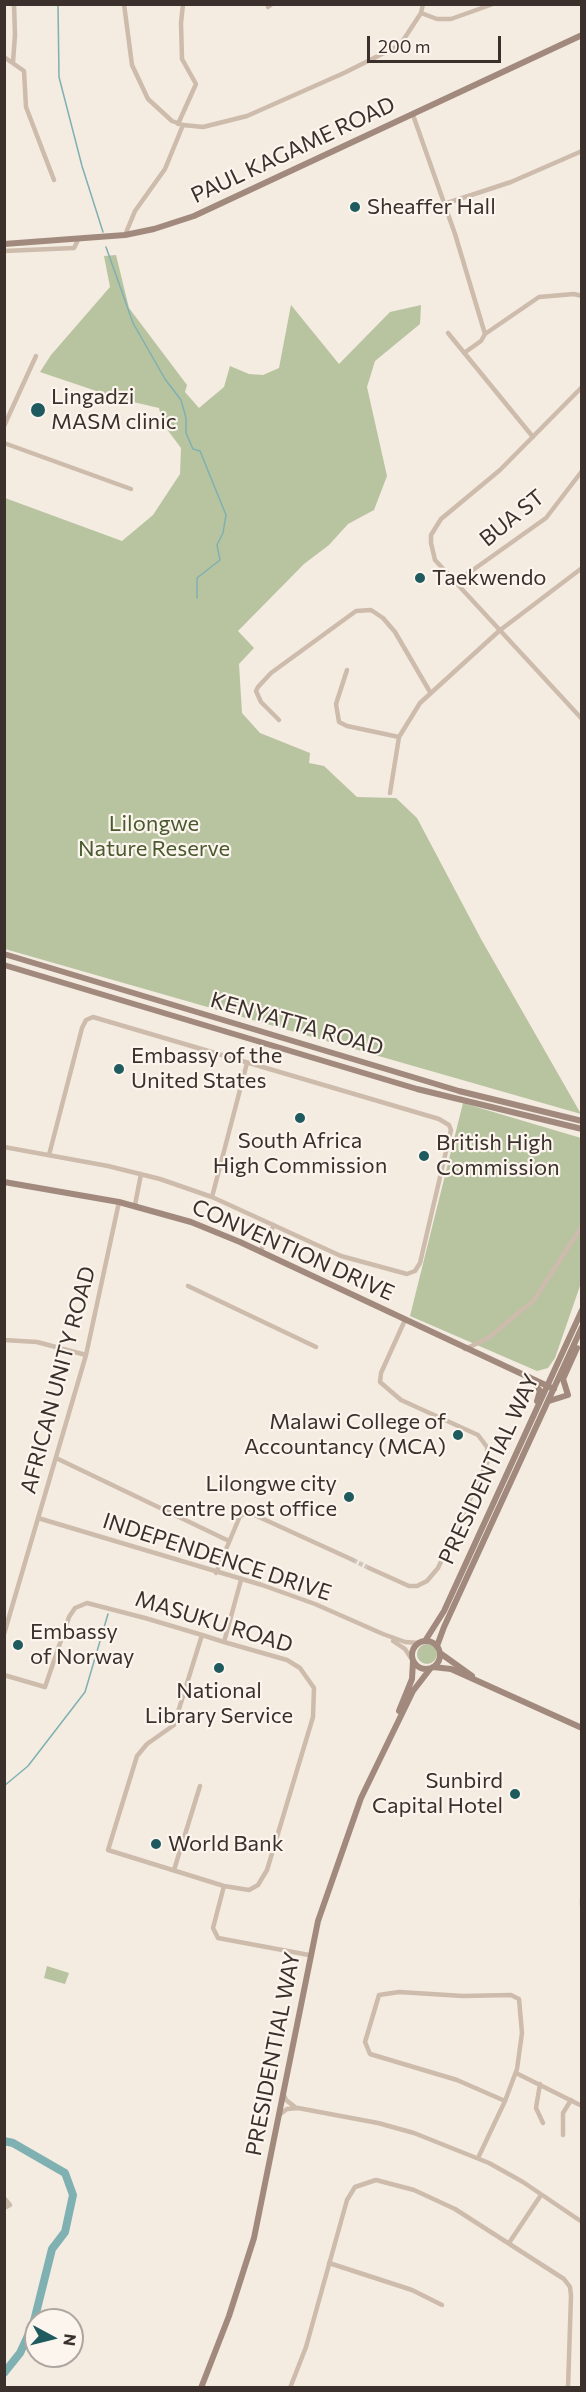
<!DOCTYPE html>
<style>
body{margin:0}
#map{position:relative;width:586px;height:2392px;overflow:hidden;background:#f4ebe1;font-family:Commissioner,sans-serif}
canvas{display:block}
.frame{position:absolute;inset:0;border:6px solid #3b302b;pointer-events:none}
.north{position:absolute;left:24px;top:2308px;width:60px;height:60px;box-sizing:border-box;background:#fbf5ee;border:2px solid #aea6a0;border-radius:50%;rotate:97deg;font-size:16px;font-weight:700;line-height:24px;text-align:center;color:#3b302b}
.north::after{content:'';display:block;margin:auto;width:21px;height:27px;background:#1f5a5e;clip-path:polygon(50% 0,100% 100%,50% 72%,0 100%)}
.scale{position:absolute;left:367px;top:36px;width:134px;height:27px;box-sizing:border-box;border:3px solid #3b302b;border-top:0;padding-left:8px;font-size:18px;line-height:21px;white-space:nowrap;color:#3b302b;-webkit-text-stroke:4px #fbf5ee;paint-order:stroke}
</style>
<div id="map">
<canvas width="586" height="2392"></canvas>
<div class="frame"></div>
<div class="north">N</div>
<div class="scale">200 m</div>
</div>
<script>
const ctx = document.querySelector('canvas').getContext('2d');
ctx.lineJoin = 'round';
function fill(path, color) { ctx.fillStyle = color; ctx.fill(path, 'evenodd'); }
const shape = rows => new Path2D(rows.map(r => 'M' + r).join(''));
function stroke(path, color, width, dash) { ctx.strokeStyle = color; ctx.lineWidth = width; ctx.lineCap = dash ? 'butt' : 'round'; ctx.setLineDash(dash || []); ctx.stroke(path); }
function write(font, color, halo, rows, align = 'center') {
  ctx.font = font + ' Commissioner,sans-serif'; ctx.lineWidth = 4.5; ctx.setLineDash([]); ctx.textBaseline = 'middle'; ctx.strokeStyle = halo; ctx.fillStyle = color; for (const [text, x, y, turn = 0] of rows) {
    ctx.save(); ctx.translate(x, y); ctx.rotate((+turn || 0) * Math.PI / 180); ctx.textAlign = isNaN(turn) ? turn : align; if (halo) ctx.strokeText(text, 0, 0); ctx.fillText(text, 0, 0); ctx.restore();
  }
}
const green = shape([
 [116,255,129,308,187,385,185,392,199,408,224,387,230,366,249,374,263,375,279,368,291,305,339,364,390,312,421,305,420,324,375,361,367,387,387,476,374,510,348,524,329,545,304,564,238,631,254,648,239,664,242,713,260,733,310,753,309,763,324,766,357,797,396,798,417,818,481,939,581,1114,5,949,5,498,122,541,153,515,180,474,181,448,163,424,159,408,120,399,40,372,51,355,110,287,104,256],
 [463,1103,581,1138,581,1283,555,1358,548,1368,537,1371,410,1316],
 '417 1654a10 10 0 1 1 20 0a10 10 0 1 1-20 0Z',
 [47,1966,69,1973,65,1984,44,1978]
]);
const stream = shape([
 [58,4,59,77,82,166,103,232],
 [106,247,133,323,165,379,181,400,186,418,186,433,193,449,200,451,226,515,223,533,217,545,220,560,197,578,197,598],
 [4,1786,28,1766,85,1692,108,1614]
]);
const river = shape([
 [4,2141,13,2143,65,2173,73,2195,65,2232,52,2249,33,2325,20,2353,4,2373]
]);
const streetTunnel = shape([
 [353,1560,369,1568]
]);
const street = shape([
 [124,4,132,65,148,99,172,121,183,125,203,127,247,116,344,73,400,45,421,13,423,4],
 [268,7,272,4],
 [421,13,437,19,451,19,493,4],
 [4,57,24,71,26,107,54,180],
 [13,62,15,35,14,4],
 [413,115,455,234,485,334,481,341,464,353],
 [178,124,196,84,182,59,181,23,183,4],
 [444,204,511,182,582,151],
 [125,235,135,211,165,169,183,125],
 [4,251,74,248,78,240],
 [448,333,533,437],
 [485,334,539,297,574,294,582,296],
 [582,387,500,470,441,519,431,535,431,543,435,560,582,719],
 [4,426,36,356],
 [4,443,131,489],
 [456,582,546,518,582,471],
 [347,670,336,704,339,722,347,726,399,737],
 [279,720,261,702,256,691,258,687,271,673,356,611,371,610,383,618,395,632,430,692],
 [390,793,399,737,420,703,499,631,582,568],
 [4,1147,108,1166,160,1179,212,1197,341,1256,407,1274,415,1271,420,1263,451,1130,449,1125,439,1119,93,1017,86,1020,82,1028,49,1155],
 [212,1197,247,1063],
 [135,1205,141,1174],
 [260,1252,274,1225],
 [188,1286,316,1347],
 [4,1340,37,1342,86,1355],
 [465,1349,487,1339,534,1300,582,1226],
 [56,1458,229,1541],
 [38,1518,262,1585,315,1604,383,1634,405,1642,419,1643],
 [369,1568,409,1586,417,1586,427,1581,438,1568,488,1461,487,1447,478,1435,401,1400,380,1382,381,1373,405,1320],
 [216,1573,240,1516,248,1512,353,1560],
 [4,1634,86,1355,119,1202],
 [393,1641,405,1649,413,1661],
 [224,1642,241,1580],
 [4,1675,45,1687,69,1617,75,1608,87,1603,145,1618,202,1635,224,1642,287,1660,300,1668,314,1688,313,1717,267,1870,258,1885,249,1890,224,1886,108,1850,137,1756,147,1744,174,1725,202,1635],
 [174,1870,200,1786],
 [224,1886,213,1928,218,1938,309,1955],
 [582,1899,582,1906],
 [516,2073,582,2106],
 [540,2084,536,2108,543,2123],
 [283,2093,286,2100,295,2107],
 [279,2115,287,2109,298,2108,378,2123,414,2133,489,2163,523,2182,582,2222],
 [563,2135,563,2113,571,2100],
 [478,2158,505,2101,517,2069,522,2033,519,1999,511,1995,463,1996,399,1992,379,1995,365,2042,370,2054,457,2080,505,2101],
 [4,2198,10,2205,4,2208],
 [509,2243,541,2195],
 [329,2263,412,2290,442,2305],
 [290,2388,306,2347,347,2200,355,2187,376,2180,414,2190,455,2209,564,2279,570,2287,571,2296,568,2388]
]);
const secondary = shape([
 [4,244,125,235,154,229,194,216,582,35],
 [4,954,459,1091,582,1121],
 [4,965,417,1089,582,1129],
 [4,1182,119,1202,191,1222,240,1242,554,1389],
 [533,1381,540,1391,537,1401],
 [549,1401,568,1395,563,1379,577,1348],
 '412 1655a14 14 0 1 1 28 0a14 14 0 1 1-28 0Z',
 [425,1641,444,1611,582,1310],
 [437,1646,444,1627,582,1327],
 [440,1653,472,1676],
 [433,1667,451,1669,582,1728],
 [399,1711,412,1679,413,1661],
 [201,2388,229,2316,254,2238,318,1921,361,1798,413,1691,430,1669]
]);
const markers = [
 [355,207,6,"#1f5a5e"],
 [38,410,8,"#1f5a5e"],
 [420,578,6,"#1f5a5e"],
 [119,1069,6,"#1f5a5e"],
 [300,1118,6,"#1f5a5e"],
 [424,1156,6,"#1f5a5e"],
 [458,1435,6,"#1f5a5e"],
 [349,1497,6,"#1f5a5e"],
 [18,1645,6,"#1f5a5e"],
 [219,1668,6,"#1f5a5e"],
 [515,1794,6,"#1f5a5e"],
 [156,1844,6,"#1f5a5e"]
];
const streetNames = [
 ["PAUL KAGAME ROAD",293,150,-25],
 ["BUA ST",512,518,-39],
 ["KENYATTA ROAD",297,1024,16],
 ["CONVENTION DRIVE",293,1250,24],
 ["AFRICAN UNITY ROAD",58,1380,-75],
 ["PRESIDENTIAL WAY",489,1469,-65],
 ["INDEPENDENCE DRIVE",217,1557,18],
 ["MASUKU ROAD",214,1622,17],
 ["PRESIDENTIAL WAY",273,2054,-79]
];
const poiNames = [
 ["Sheaffer Hall",367,207],
 ["Lingadzi",51,397],
 ["MASM clinic",51,422],
 ["Taekwendo",432,578],
 ["Embassy of the",131,1056],
 ["United States",131,1081],
 ["South Africa",300,1141,"center"],
 ["High Commission",300,1166,"center"],
 ["British High",436,1143],
 ["Commission",436,1168],
 ["Malawi College of",446,1422,"right"],
 ["Accountancy (MCA)",446,1447,"right"],
 ["Lilongwe city",337,1484,"right"],
 ["centre post office",337,1509,"right"],
 ["Embassy",30,1632],
 ["of Norway",30,1657],
 ["National",219,1691,"center"],
 ["Library Service",219,1716,"center"],
 ["Sunbird",503,1781,"right"],
 ["Capital Hotel",503,1806,"right"],
 ["World Bank",168,1844]
];
const parkNames = [
 ["Lilongwe",154,824],
 ["Nature Reserve",154,849]
];
fill(green, '#b8c4a0');
stroke(stream, '#7fb0b2', 1.5);
stroke(river, '#7fb0b2', 8);
stroke(streetTunnel, '#cfc6bd', 4.5, [4.5, 2]);
stroke(street, '#cdbbac', 4.5);
stroke(secondary, '#a18a7d', 6);
for (const [x, y, r, color] of markers) { const dot = new Path2D(); dot.arc(x, y, r, 0, 2 * Math.PI); ctx.fillStyle = color; ctx.fill(dot); stroke(dot, '#fbf5ee', 2); }
write('22px', '#3b302b', '#fbf5ee', streetNames);
write('22px', '#3b302b', '#fbf5ee', poiNames, 'left');
write('22px', '#4a5a2e', '#fbf5ee', parkNames);
</script>
